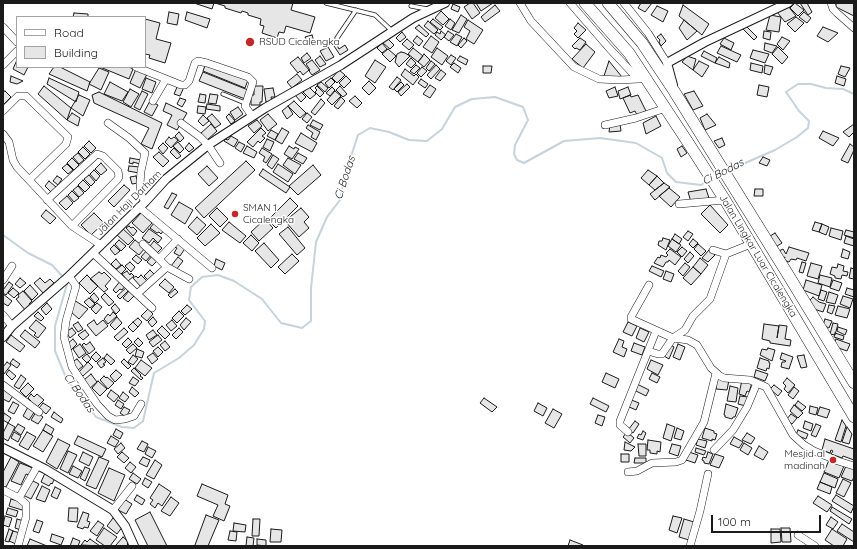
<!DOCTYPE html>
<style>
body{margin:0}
#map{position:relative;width:857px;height:549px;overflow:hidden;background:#fff;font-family:Quicksand,sans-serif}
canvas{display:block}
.frame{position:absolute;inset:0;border:4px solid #1a1a1a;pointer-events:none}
.legend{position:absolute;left:16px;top:16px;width:130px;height:52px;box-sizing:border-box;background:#fff;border:1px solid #a3a3a3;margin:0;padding:5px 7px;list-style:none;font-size:12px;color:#1a1a1a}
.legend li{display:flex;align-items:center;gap:8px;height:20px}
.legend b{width:20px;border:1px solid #a3a3a3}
.scale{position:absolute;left:711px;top:515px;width:110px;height:18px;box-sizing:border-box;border:2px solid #1a1a1a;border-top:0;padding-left:5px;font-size:12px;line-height:14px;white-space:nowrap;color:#1a1a1a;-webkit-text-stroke:3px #fff;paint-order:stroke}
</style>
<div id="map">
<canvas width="857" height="549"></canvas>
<div class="frame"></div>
<ul class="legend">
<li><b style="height:5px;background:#fff"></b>Road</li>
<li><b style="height:11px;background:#e6e6e6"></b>Building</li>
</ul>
<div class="scale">100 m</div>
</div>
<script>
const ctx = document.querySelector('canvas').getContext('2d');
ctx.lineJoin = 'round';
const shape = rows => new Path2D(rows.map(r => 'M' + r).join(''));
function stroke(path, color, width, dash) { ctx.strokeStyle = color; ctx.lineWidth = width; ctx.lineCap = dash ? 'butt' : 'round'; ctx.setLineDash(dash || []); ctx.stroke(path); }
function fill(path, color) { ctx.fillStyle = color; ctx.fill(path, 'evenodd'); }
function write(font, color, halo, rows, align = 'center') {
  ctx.font = font + ' Quicksand,sans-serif'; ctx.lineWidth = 3; ctx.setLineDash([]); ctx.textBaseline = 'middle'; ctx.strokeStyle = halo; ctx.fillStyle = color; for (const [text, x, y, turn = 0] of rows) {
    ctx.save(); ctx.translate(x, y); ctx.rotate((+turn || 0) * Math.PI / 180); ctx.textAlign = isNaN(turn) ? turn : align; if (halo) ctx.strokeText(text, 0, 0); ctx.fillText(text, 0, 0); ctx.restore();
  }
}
const stream = shape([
 [726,169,736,167,775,150,797,137,808,128,809,121,799,111,786,92,798,84,811,84,826,88,843,89,854,94],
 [3,235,28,253,52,265,63,277],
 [66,281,67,284,55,326,55,351,67,380,96,417,122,427,134,428,143,421,154,373,179,358,194,345,204,329,205,321,189,300,191,287,202,277,218,275,234,281,262,299,281,323,302,328,311,321,311,288,316,242,327,217,340,200,345,175,358,135,370,128,389,132,409,140,427,141,442,129,455,107,472,99,495,97,523,107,528,120,515,145,514,154,517,160,524,163,564,141,600,138,636,143,662,158,667,173,676,182,701,185,709,180]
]);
const building = shape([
 [194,3,214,3,212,9,194,3],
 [215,3,293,3,291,10,315,17,310,33,286,26,284,33,279,32,277,38,262,33,264,26,260,25,261,19,248,15,248,13,242,11,241,13,225,8,225,6,215,3],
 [470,3,473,3,480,13,472,19,464,7,470,3],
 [476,3,493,3,481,11,476,3],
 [641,3,652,3,645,12,638,8,641,3],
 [795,3,804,10,798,16,790,8,795,3],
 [800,3,807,3,812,12,808,15,800,3],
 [836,3,854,3,854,16,836,7,836,3],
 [453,4,460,7,458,12,451,9,453,4],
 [495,5,500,11,485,22,481,17,495,5],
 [683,5,709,24,702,35,679,16,683,5],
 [657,6,668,11,663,22,651,15,657,6],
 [788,6,796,16,785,22,777,12,788,6],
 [441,11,449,19,443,25,435,18,441,11],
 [169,12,179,14,177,25,167,23,169,12],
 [187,12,210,19,207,28,185,20,187,12],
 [804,12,811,18,807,23,799,17,804,12],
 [74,13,88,14,88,17,73,17,74,13],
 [461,15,467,19,459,33,452,30,461,15],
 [770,15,781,17,779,32,766,30,770,15],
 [796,17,804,23,795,32,787,24,796,17],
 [145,19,160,23,156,39,171,43,165,63,149,58,150,55,145,54,145,19],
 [433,19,443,27,440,30,430,22,433,19],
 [450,19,455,23,451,30,445,26,450,19],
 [468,20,483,30,474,44,466,39,470,31,464,27,468,20],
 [684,20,697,31,687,40,679,28,684,20],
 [428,21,438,30,434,34,424,26,428,21],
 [578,23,586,30,578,38,574,34,577,31,574,28,578,23],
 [419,25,429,34,426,37,415,28,419,25],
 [746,26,757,37,754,40,743,29,746,26],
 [823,27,838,33,828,42,817,36,823,27],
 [441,31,446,35,441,40,435,35,437,32,440,34,441,31],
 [448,31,454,35,449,41,444,37,448,31],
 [764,31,771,32,770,40,763,38,764,31],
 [402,32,406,37,400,42,396,38,402,32],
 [456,34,462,37,457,46,450,42,456,34],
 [661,34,666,41,661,46,659,42,660,40,657,37,661,34],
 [312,35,314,41,308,44,305,37,312,35],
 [417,36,423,41,419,46,413,41,417,36],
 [431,36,439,42,432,53,423,47,431,36],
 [782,37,790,41,783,50,777,44,782,37],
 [387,38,394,45,390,49,383,43,387,38],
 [464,38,467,41,461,48,458,45,464,38],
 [580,38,586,42,580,50,576,48,575,49,572,46,580,38],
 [724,38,734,43,731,50,720,44,724,38],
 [407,39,414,45,409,50,402,44,407,39],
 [382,43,387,49,382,53,377,48,382,43],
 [765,43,777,46,772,53,764,50,765,43],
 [586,44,595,52,583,68,572,59,586,44],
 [337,45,339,49,345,45,348,50,340,55,334,46,337,45],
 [721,46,741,55,737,62,717,53,721,46],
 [328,47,334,57,326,61,320,51,328,47],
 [778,47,788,57,782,64,772,54,778,47],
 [413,48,423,56,418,62,408,54,413,48],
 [437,48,448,56,442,65,431,57,437,48],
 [388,49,396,56,390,62,382,54,388,49],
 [753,50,769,54,765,63,750,58,753,50],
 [704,51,717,58,715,63,701,56,704,51],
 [401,52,405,53,410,56,399,67,395,62,397,54,401,52],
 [307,53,311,58,304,63,301,58,307,53],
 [424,54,430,60,424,67,418,62,424,54],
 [451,55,456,58,451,65,446,61,451,55],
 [320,56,326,64,320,67,315,60,320,56],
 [460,56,468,60,466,65,457,60,460,56],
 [687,56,696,59,693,70,682,62,687,56],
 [298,57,309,70,303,75,300,71,298,73,290,63,298,57],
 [719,57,730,63,729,68,715,63,719,57],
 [411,58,416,63,411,68,406,64,411,58],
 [17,60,17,67,28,67,24,75,13,69,17,60],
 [312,60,320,70,312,75,309,71,310,70,306,64,312,60],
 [375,60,386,67,375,83,365,76,375,60],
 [431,61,435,64,429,71,426,68,431,61],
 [609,61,622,77,603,79,609,61],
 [699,61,709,66,702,77,693,70,699,61],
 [206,63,248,80,245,88,203,71,206,63],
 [454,63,461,68,458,73,450,67,454,63],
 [751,63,763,66,762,73,750,70,751,63],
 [416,65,420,68,414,74,410,71,416,65],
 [436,65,440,69,431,79,427,75,436,65],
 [765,65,773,67,770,75,764,73,765,65],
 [483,66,492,66,491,73,483,73,483,66],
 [841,66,850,68,845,77,838,74,841,66],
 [54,67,60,67,90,82,87,91,49,74,54,67],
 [100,67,129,67,133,69,129,79,100,67],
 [422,67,427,71,421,77,417,73,422,67],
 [99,68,109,72,101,90,89,84,99,68],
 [136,69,147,74,140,88,130,83,136,69],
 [405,69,414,76,416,74,419,77,413,85,401,75,405,69],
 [339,70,345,75,337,83,332,78,339,70],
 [441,70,446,74,440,81,435,78,441,70],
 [203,72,248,90,245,99,199,81,203,72],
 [297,74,302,80,292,88,287,82,297,74],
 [11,76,23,81,17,84,10,82,11,76],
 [346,76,351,81,344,88,339,83,346,76],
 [837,76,846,79,844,86,835,83,837,76],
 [397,77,401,80,393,90,389,87,397,77],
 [49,78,79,92,76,102,47,84,49,78],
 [146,78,156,82,152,93,142,89,146,78],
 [331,78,335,82,329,88,325,83,331,78],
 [421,79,428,84,425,88,418,83,421,79],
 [369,81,376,88,369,95,362,88,369,81],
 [110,82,128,92,122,101,104,94,110,82],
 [321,82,328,88,325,92,317,85,321,82],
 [401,82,404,85,397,92,394,89,401,82],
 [407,84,410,87,401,96,398,92,407,84],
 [178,85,184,87,180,96,174,94,178,85],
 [430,85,436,89,430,98,423,94,430,85],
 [759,85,769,87,767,97,757,95,759,85],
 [44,86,71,108,67,120,38,94,44,86],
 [254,86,263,86,262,102,260,102,260,105,251,105,251,95,254,95,254,86],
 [317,86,324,93,320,97,315,92,317,90,315,88,317,86],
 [340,86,347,94,343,97,336,90,340,86],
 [309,87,316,94,310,99,303,92,309,87],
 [332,87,335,90,330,96,326,93,332,87],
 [615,87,618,96,609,98,606,91,615,87],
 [628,87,631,95,620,99,618,91,628,87],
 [273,88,275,97,271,97,272,101,266,102,264,89,273,88],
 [130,89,139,94,131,107,123,102,130,89],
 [5,91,11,97,3,105,3,92,5,91],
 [142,91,148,94,140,110,134,107,142,91],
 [300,91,306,97,301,102,295,95,300,91],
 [335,91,341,96,332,105,327,100,335,91],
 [694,91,703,106,693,110,684,94,694,91],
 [99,92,162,123,152,149,141,144,149,128,94,103,92,95,99,92],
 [200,94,206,95,205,103,198,102,200,94],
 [210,94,218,95,216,104,208,103,210,94],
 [79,95,90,100,83,116,71,108,79,95],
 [630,95,631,97,638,95,646,111,637,115,635,111,630,113,623,98,630,95],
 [355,96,362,103,357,108,349,101,355,96],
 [341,97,345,101,338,109,334,106,341,97],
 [180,98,186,100,182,107,177,104,180,98],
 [321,99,325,103,315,115,311,112,321,99],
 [150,101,158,105,152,116,144,112,150,101],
 [294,101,306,113,300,118,288,106,294,101],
 [166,103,187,113,177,130,167,125,172,115,163,111,166,103],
 [207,104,220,106,220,111,206,109,207,104],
 [198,106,206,107,205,114,197,113,198,106],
 [288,106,293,114,287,119,282,111,288,106],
 [238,107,243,114,235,120,230,112,238,107],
 [72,113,80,118,78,126,67,120,72,113],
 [307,113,312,117,307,123,302,119,307,113],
 [212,114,221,124,215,128,207,118,212,114],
 [229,114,235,121,231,124,226,117,229,114],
 [268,114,277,124,268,131,260,120,268,114],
 [707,114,716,125,705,130,700,118,707,114],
 [203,115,209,121,203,126,198,121,203,115],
 [656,116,661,126,646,134,643,123,656,116],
 [257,120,262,126,254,133,248,126,257,120],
 [313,120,323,125,320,130,310,125,313,120],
 [211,124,217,131,206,141,200,134,211,124],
 [620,124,621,131,609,132,610,125,620,124],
 [854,124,854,132,849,137,843,132,854,124],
 [308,125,320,132,316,140,311,137,313,133,306,128,308,125],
 [261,128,266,133,262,136,265,138,260,143,258,141,253,147,247,142,261,128],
 [282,128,289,132,282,144,275,140,282,128],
 [271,130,278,134,275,140,267,136,271,130],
 [823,131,839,138,833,146,819,138,823,131],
 [179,132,184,138,180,142,175,136,179,132],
 [301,133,317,143,312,152,295,143,301,133],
 [231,136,238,140,234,147,224,141,225,139,228,140,231,136],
 [169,137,171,139,174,137,178,140,171,148,165,142,169,137],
 [722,138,725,145,719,148,714,141,722,138],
 [267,139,274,142,270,151,263,147,267,139],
 [89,141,96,148,91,153,84,146,89,141],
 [178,142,184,149,180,153,173,146,178,142],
 [239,142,245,145,241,152,235,148,239,142],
 [163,143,168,148,163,154,158,148,163,143],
 [189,143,194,148,189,152,185,148,189,143],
 [850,144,854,147,854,150,848,163,841,160,850,144],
 [247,146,257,152,254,158,243,153,247,146],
 [289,146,294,149,295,147,299,149,292,159,284,154,289,146],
 [682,146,687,153,681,157,677,149,682,146],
 [83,147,90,154,85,159,78,152,83,147],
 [174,148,181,156,177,159,170,152,174,148],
 [262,148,272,154,266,163,263,161,265,157,259,153,262,148],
 [159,152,169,161,163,167,153,157,159,152],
 [78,153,84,160,79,164,73,157,78,153],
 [298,153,307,158,303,164,294,159,298,153],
 [273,155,279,159,272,169,267,165,273,155],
 [763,157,770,160,767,166,759,163,763,157],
 [72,158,79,165,74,170,67,163,72,158],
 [130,158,141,160,140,164,133,162,133,164,129,163,130,158],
 [288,158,301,165,295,174,283,165,288,158],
 [246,161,255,170,204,218,195,208,246,161],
 [101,163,107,170,101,175,95,169,101,163],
 [67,164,73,170,68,174,62,168,67,164],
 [278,164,293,174,288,182,273,172,278,164],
 [313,165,321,175,298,195,289,186,313,165],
 [129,166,140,167,139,173,128,171,129,166],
 [207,166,218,178,209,186,198,174,207,166],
 [263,169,290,187,286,193,259,175,263,169],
 [94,170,100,176,96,181,90,174,94,170],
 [648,170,657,176,649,185,641,178,648,170],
 [89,175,95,182,91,186,84,179,89,175],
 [57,176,62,179,58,185,53,181,57,176],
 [136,176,138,183,132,184,130,177,136,176],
 [657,176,664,183,655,190,649,185,657,176],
 [83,180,90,187,85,192,78,185,83,180],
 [49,181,56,187,51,192,45,186,49,181],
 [664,183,670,187,655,200,650,194,664,183],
 [124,185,130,190,114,207,108,201,124,185],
 [78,186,84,193,79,197,73,190,78,186],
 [669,188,680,197,671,207,659,196,669,188],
 [706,189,709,198,691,202,688,192,706,189],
 [755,189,763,189,763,196,754,196,755,189],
 [72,191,79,198,74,202,68,195,72,191],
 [172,193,177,195,168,209,164,207,172,193],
 [67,196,73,203,66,210,59,203,67,196],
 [290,198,298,206,276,228,268,220,290,198],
 [179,202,193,210,185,224,171,215,179,202],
 [710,205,728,225,720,233,701,214,710,205],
 [217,208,228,219,220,227,209,216,217,208],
 [301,208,309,217,304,222,309,228,299,237,285,221,301,208],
 [46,210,56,218,50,224,41,216,46,210],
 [94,213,104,223,91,235,81,225,94,213],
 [141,213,152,223,143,233,132,223,141,213],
 [197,217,206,225,197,235,188,227,197,217],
 [265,219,273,228,259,241,251,232,265,219],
 [229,222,246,236,240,243,222,230,229,222],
 [815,222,822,224,819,232,812,230,815,222],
 [154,223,164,230,161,234,159,232,157,233,150,228,154,223],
 [211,224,220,233,205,246,197,238,211,224],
 [822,224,829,227,826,235,819,232,822,224],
 [129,226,131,228,133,227,137,231,133,236,126,228,129,226],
 [288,227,305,248,297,255,279,234,288,227],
 [122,228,134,239,128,245,116,234,122,228],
 [831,228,843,231,841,240,829,236,831,228],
 [149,229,162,238,158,243,153,238,149,243,142,238,149,229],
 [846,230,854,232,854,238,844,235,846,230],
 [688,231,693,234,688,241,683,237,688,231],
 [775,233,782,243,774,248,767,238,775,233],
 [675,234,682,239,679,244,672,239,675,234],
 [251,235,259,243,252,251,243,243,251,235],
 [846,236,854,239,854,246,844,243,846,236],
 [663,238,670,240,666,250,658,245,659,241,662,241,663,238],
 [672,239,681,245,676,252,668,246,672,239],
 [693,239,698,243,693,248,689,244,693,239],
 [119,240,126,246,121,251,115,244,119,240],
 [135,240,145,248,139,255,129,247,135,240],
 [154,241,162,248,157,253,150,246,154,241],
 [177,242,186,247,180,256,174,253,177,248,174,247,177,242],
 [264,243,279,260,271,268,255,251,264,243],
 [698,244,706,251,701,256,694,249,698,244],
 [114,245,120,251,115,255,110,249,114,245],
 [682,247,687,251,682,257,677,252,682,247],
 [789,247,809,253,806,261,797,258,796,260,791,259,789,262,784,260,785,257,781,259,777,252,783,249,786,254,789,247],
 [670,249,681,257,675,265,669,260,668,262,666,262,663,267,654,263,658,257,660,258,661,255,666,257,668,255,666,253,670,249],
 [843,249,850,252,848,259,841,257,843,249],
 [147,250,152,254,146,261,141,257,147,250],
 [709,250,715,255,708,262,702,258,709,250],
 [690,252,694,256,688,263,684,259,690,252],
 [292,254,299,261,285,274,278,267,292,254],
 [136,255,142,260,138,264,132,259,136,255],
 [153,255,158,260,152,266,147,262,153,255],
 [178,257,183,261,176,270,171,266,178,257],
 [700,258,708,265,701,274,693,267,700,258],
 [116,259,121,265,116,269,111,264,116,259],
 [216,259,225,263,222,270,214,266,216,259],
 [130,262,135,267,131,272,125,266,130,262],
 [802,262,806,263,803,273,799,272,802,262],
 [685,263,690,267,683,276,678,271,685,263],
 [811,263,822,266,818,279,807,276,811,263],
 [838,264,844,266,843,271,848,272,847,276,842,275,841,279,835,278,835,276,830,274,832,267,837,268,838,264],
 [122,265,126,269,120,275,116,270,122,265],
 [652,266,664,271,661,277,649,271,652,266],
 [693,267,701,274,691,285,683,278,693,267],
 [851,268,854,269,854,279,849,278,851,268],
 [150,270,155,275,149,281,144,276,150,270],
 [127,271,130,275,131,273,134,276,128,281,122,274,127,271],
 [666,271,674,274,671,282,663,279,666,271],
 [99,272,102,274,104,272,111,279,105,286,108,289,104,292,90,279,99,272],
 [87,275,98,286,90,294,79,283,87,275],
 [141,275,147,281,141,287,133,278,136,276,138,278,141,275],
 [820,275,832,278,830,287,818,283,820,275],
 [20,278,26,283,20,288,15,284,20,278],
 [40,278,45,283,50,279,54,283,43,293,34,283,40,278],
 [165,279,174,287,169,293,159,285,165,279],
 [121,280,126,285,122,290,120,289,116,293,113,290,121,280],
 [806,280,822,285,819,296,803,290,806,280],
 [833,280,842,283,839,291,830,288,833,280],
 [9,282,13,285,6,295,3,293,3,290,9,282],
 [30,285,38,294,32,300,24,291,30,285],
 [127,287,130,289,120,299,117,296,127,287],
 [13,288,19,293,14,298,8,293,13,288],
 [847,288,854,290,854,297,845,294,847,288],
 [175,289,178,292,171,298,168,295,175,289],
 [130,290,135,295,128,302,123,298,130,290],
 [821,290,827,292,824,301,818,299,821,290],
 [23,291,32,301,29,304,31,307,26,311,16,299,19,297,18,295,23,291],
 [829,292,838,295,835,304,826,302,829,292],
 [94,293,99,299,95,303,90,297,94,293],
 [105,293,114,302,109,306,101,297,105,293],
 [3,294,12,301,8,306,3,303,3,294],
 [843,296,853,299,850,308,840,304,843,296],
 [813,297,819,302,826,304,823,312,814,309,808,302,813,297],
 [89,298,95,304,90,308,84,302,89,298],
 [74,300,88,309,79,319,71,312,74,300],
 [47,303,52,309,46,315,41,309,47,303],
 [97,303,102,307,96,314,91,309,97,303],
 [115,304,120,310,116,314,111,308,115,304],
 [187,305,192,309,185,315,181,311,187,305],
 [829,305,835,306,832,314,827,312,829,305],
 [838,306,850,309,847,318,835,315,838,306],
 [148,309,153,314,147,321,141,316,148,309],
 [179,311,184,316,177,323,172,318,179,311],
 [38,312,44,318,41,321,34,316,38,312],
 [113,312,117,316,108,324,104,319,108,314,110,316,113,312],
 [117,317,122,323,115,330,110,325,117,317],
 [153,317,157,322,152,327,148,322,153,317],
 [138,318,142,322,138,327,133,322,138,318],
 [186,318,191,322,184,330,180,325,186,318],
 [825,319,832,321,829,328,823,325,825,319],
 [36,320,46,328,38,338,34,335,36,333,29,328,36,320],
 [94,320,97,325,103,320,108,326,96,336,87,325,94,320],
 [172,320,177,326,171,331,166,325,172,320],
 [78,322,83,329,78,332,73,325,78,322],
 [133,322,138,327,133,332,128,327,133,322],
 [628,322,637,326,632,336,623,332,628,322],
 [833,323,838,324,835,335,830,334,833,323],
 [764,324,779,326,777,338,779,325,787,326,785,339,791,340,790,346,770,343,770,341,762,339,764,324],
 [162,326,170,334,165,339,157,331,162,326],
 [838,327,847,330,845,335,837,331,838,327],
 [72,328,76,333,70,338,66,332,72,328],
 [124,328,128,332,118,341,114,337,124,328],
 [179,328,183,332,176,339,172,335,179,328],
 [640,328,649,332,644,342,636,338,640,328],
 [25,330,40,342,35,348,20,336,25,330],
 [85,330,89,335,83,340,78,335,85,330],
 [153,330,157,335,149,340,146,335,153,330],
 [835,333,844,336,843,340,834,337,835,333],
 [11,335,25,346,20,352,6,342,11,335],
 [158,335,162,340,153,347,149,342,158,335],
 [128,338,132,342,126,348,122,344,128,338],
 [138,338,143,343,139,347,134,342,138,338],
 [73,339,77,344,71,350,66,345,73,339],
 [619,339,624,341,622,347,627,349,624,357,613,352,619,339],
 [836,339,850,344,847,351,833,346,836,339],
 [165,341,170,347,165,351,160,345,165,341],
 [90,342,95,349,89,354,82,345,84,343,86,345,90,342],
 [634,343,645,347,642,355,631,351,634,343],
 [80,344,86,353,79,358,73,349,80,344],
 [133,344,137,348,130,354,126,350,133,344],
 [669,344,674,347,669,359,664,356,669,344],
 [678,344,685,347,680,360,673,357,678,344],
 [158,347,163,352,158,357,153,351,158,347],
 [768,348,775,350,772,361,760,355,762,349,767,350,768,348],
 [137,349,144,352,142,358,135,356,137,349],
 [96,352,101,357,96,362,91,357,96,352],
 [153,353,158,359,152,364,147,357,153,353],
 [782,353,793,357,789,369,781,367,782,362,785,362,786,361,780,359,782,353],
 [87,354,91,359,87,363,82,358,87,354],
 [107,354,115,361,111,365,104,358,107,354],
 [133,355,138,359,133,365,128,362,133,355],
 [804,355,807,367,801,368,797,356,804,355],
 [103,358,106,362,103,364,105,365,101,368,97,363,103,358],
 [760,358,769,361,769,363,770,363,769,369,767,368,766,371,757,368,760,358],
 [13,359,20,364,17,368,10,363,13,359],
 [77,359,83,366,78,370,72,362,77,359],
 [124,359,131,366,128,369,121,362,124,359],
 [141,360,152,368,145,376,135,368,141,360],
 [651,360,663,365,658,375,647,369,651,360],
 [7,362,11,365,4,374,3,373,3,367,7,362],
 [88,362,93,367,83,376,79,372,88,362],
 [134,368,141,375,140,376,143,378,141,380,131,371,134,368],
 [9,370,16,376,12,380,6,374,9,370],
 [116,370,122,375,115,382,110,376,116,370],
 [756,370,768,374,765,381,754,377,756,370],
 [606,373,619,379,615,388,602,382,606,373],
 [652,373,660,377,657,383,649,379,652,373],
 [91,374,97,382,89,389,87,386,88,385,84,380,91,374],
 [21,375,26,379,19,389,14,386,21,375],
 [104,376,106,378,107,377,114,383,108,389,100,380,104,376],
 [133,377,139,381,135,386,129,383,133,377],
 [717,378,729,380,727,390,716,389,717,378],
 [787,378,795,385,788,393,784,389,786,386,783,383,787,378],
 [742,380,752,383,749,392,747,391,745,396,739,394,742,380],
 [98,381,107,389,100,396,92,388,98,381],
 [28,383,34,389,26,397,20,391,28,383],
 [637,384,649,390,646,396,634,390,637,384],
 [774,385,782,391,778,396,770,389,774,385],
 [730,386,738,388,736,402,727,401,730,386],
 [132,387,139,393,135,397,129,392,132,387],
 [794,387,799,391,793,399,788,395,794,387],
 [3,388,14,394,9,402,3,399,3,388],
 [111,390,119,396,114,402,107,396,111,390],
 [123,392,129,397,125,402,119,398,123,392],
 [31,394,34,397,37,394,44,400,36,408,29,403,31,401,28,398,31,394],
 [740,396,748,397,746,406,738,404,740,396],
 [484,398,497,407,492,412,480,403,484,398],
 [593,398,609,406,606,412,590,404,593,398],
 [629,399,639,403,636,410,627,406,629,399],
 [118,400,124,404,121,409,115,405,118,400],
 [798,401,806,407,802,411,795,405,798,401],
 [13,402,19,405,14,414,8,411,13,402],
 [43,403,51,408,46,414,39,408,43,403],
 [538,403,547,408,543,416,534,411,538,403],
 [726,404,738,408,735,417,733,417,732,419,725,417,725,415,724,415,726,404],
 [794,405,803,413,798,418,790,411,794,405],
 [810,406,818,408,816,415,809,413,810,406],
 [28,407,35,411,29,420,23,416,28,407],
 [124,407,130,410,126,417,120,413,124,407],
 [820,407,830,410,827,418,817,415,820,407],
 [553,409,562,414,554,428,545,423,553,409],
 [36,412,43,417,38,424,31,420,36,412],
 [54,412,63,419,61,423,51,417,54,412],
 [4,413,11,418,8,423,3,420,4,413],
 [791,414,797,418,792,424,786,420,791,414],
 [598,415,605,417,602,426,595,423,598,415],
 [842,420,846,426,841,442,835,440,842,420],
 [635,421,639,424,633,433,628,430,635,421],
 [805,421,813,424,811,431,803,428,805,421],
 [8,423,15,427,8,441,3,438,3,433,8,423],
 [18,424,25,428,21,435,14,430,18,424],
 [46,424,54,429,51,435,43,430,46,424],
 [667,424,675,427,671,441,663,438,667,424],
 [816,424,821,426,816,437,811,435,816,424],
 [847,427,852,434,849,444,842,442,847,427],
 [677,428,684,431,681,440,674,438,677,428],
 [705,428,714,431,714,433,717,434,715,440,712,439,712,441,702,438,705,428],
 [116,429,123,433,120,439,113,435,116,429],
 [43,430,53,436,43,452,33,446,43,430],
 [798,430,808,434,806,439,796,435,798,430],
 [643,431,646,433,643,440,637,438,639,434,641,435,643,431],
 [14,432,21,436,18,442,11,438,14,432],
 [27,432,36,437,28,450,19,445,27,432],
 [627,432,634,438,630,443,623,437,627,432],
 [747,433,755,438,751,444,742,440,747,433],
 [78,436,106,449,102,457,74,444,78,436],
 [111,436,119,441,115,447,107,443,111,436],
 [734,437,743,442,739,448,730,444,734,437],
 [58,439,70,445,57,469,46,462,58,439],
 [698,439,707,441,705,448,696,445,698,439],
 [825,439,854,449,854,460,843,456,842,458,831,454,833,451,831,450,830,453,822,450,825,439],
 [648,440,661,442,660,452,657,451,657,454,650,453,650,450,647,450,648,440],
 [142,441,148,444,144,452,137,449,142,441],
 [625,442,635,447,631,451,624,450,625,442],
 [121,443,125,448,118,454,114,449,121,443],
 [744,443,752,448,748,455,740,450,744,443],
 [638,444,646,444,646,456,639,456,638,444],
 [672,444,681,446,678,456,669,453,672,444],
 [759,446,768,452,763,460,754,455,759,446],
 [148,447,156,451,152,458,145,454,148,447],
 [696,448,706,451,704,455,695,452,696,448],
 [68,451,77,455,68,473,60,469,68,451],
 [83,452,93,457,89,466,79,461,83,452],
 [122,452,129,458,124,463,117,457,122,452],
 [689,452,698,455,695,463,686,460,689,452],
 [708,452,713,454,709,464,704,463,704,461,702,460,703,457,706,458,708,452],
 [621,454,629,454,629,462,621,462,621,454],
 [715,454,724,457,719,468,710,465,715,454],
 [11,457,19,462,6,487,3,486,3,472,11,457],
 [99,457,109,461,96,489,86,485,99,457],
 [143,457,150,460,147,467,139,463,143,457],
 [635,458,646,458,646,463,634,463,635,458],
 [155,460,162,465,154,479,146,475,155,460],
 [829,460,844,466,839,478,824,472,829,460],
 [130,462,136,467,131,473,125,468,130,462],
 [20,463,33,468,29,475,26,474,21,485,11,481,20,463],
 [73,466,82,471,78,478,69,474,73,466],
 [846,466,854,469,854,477,852,481,841,477,846,466],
 [85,467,90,469,85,481,80,478,85,467],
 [109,468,125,475,114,501,98,493,109,468],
 [45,473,55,478,52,484,51,483,49,486,41,482,45,473],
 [133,473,141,479,137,484,129,479,133,473],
 [824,473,838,479,835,488,820,482,824,473],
 [145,478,152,482,148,488,142,484,145,478],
 [843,479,851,483,844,497,836,493,843,479],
 [31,480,39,484,31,499,23,495,31,480],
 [820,482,832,487,830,494,817,489,820,482],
 [159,484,171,492,162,506,158,503,155,508,150,504,153,500,150,498,159,484],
 [202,484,228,495,225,504,230,506,224,521,213,516,218,505,197,496,202,484],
 [42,486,50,490,45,502,36,499,42,486],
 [55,487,61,490,57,499,51,496,55,487],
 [137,495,145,500,142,505,134,500,137,495],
 [836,495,854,506,851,513,832,501,836,495],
 [818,496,832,505,827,512,813,503,818,496],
 [171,497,179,503,170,516,161,511,171,497],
 [11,499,24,503,22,510,9,506,11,499],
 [124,499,132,504,126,514,118,510,124,499],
 [832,507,852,519,849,524,830,511,832,507],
 [8,508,18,511,16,517,6,514,8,508],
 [69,508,78,508,77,522,68,521,69,508],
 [83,512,89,514,87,521,90,522,88,528,84,527,83,529,77,527,83,512],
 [150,512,167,546,148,546,135,520,150,512],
 [206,515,219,520,208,546,197,546,195,545,206,515],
 [5,516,12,518,9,527,3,525,5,516],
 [673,516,682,518,677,533,669,530,673,516],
 [831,517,838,522,833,529,826,525,831,517],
 [113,518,123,526,117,534,107,526,113,518],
 [17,519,24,521,21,530,15,528,17,519],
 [253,519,260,519,259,536,252,536,253,519],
 [684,519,694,522,689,540,679,537,684,519],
 [37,520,43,522,39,533,33,531,37,520],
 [98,521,104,525,97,536,90,531,98,521],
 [234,523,246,525,245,532,233,531,234,523],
 [842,524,854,532,854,542,837,531,842,524],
 [104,528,117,537,110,546,105,546,96,540,104,528],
 [781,528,790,528,791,542,782,542,781,528],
 [9,529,13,531,9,542,5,541,9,529],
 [271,529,282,530,281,542,270,542,271,529],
 [771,529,780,529,781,542,771,543,771,529],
 [832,529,847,539,843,546,834,546,825,540,832,529],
 [13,531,20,533,16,544,9,541,13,531],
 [230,531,237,532,236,541,228,540,230,531],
 [52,534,64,538,61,545,50,541,52,534],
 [123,537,129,542,127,544,129,546,117,546,116,545,123,537],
 [247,537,254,538,253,546,246,546,247,537],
 [73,538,80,541,78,546,70,546,73,538],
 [30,539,47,546,27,546,30,539],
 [90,539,100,546,81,545,85,540,87,542,90,539],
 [257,539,266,540,266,546,257,545,257,539],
 [570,540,583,545,583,546,568,546,570,540]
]);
const service = shape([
 [326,3,375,15,392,31],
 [411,6,427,9],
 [337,38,356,10],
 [223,94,245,103]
]);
const minor = shape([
 [520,3,531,21,574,67,599,79,620,80,638,79],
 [570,3,609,48,638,79,640,79],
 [624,3,648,33,667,63],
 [831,3,833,9,837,13,854,28],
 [3,27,17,42],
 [3,65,17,51],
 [136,67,181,85,185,85,189,81,195,63,198,61,207,63,248,77,253,82,245,106,252,116],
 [153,101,166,79],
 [3,111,18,96,26,96,68,137,66,144,30,179],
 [108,123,129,138,145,153,141,171,140,184,141,194,145,202],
 [181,123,200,137,208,145,220,163],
 [605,125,636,118,666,108],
 [3,134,9,142,13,160,17,167,72,226,101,245],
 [47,200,97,154,103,156,118,171,119,177,117,180,72,226],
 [679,204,725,200],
 [139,207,212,268],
 [178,239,159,259,167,267,189,279],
 [143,244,159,259],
 [713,250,726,254,751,244],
 [93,253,152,308],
 [69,276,76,286,66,321,64,337,72,367,97,404,108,416,115,420,125,419,134,416,141,404],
 [3,280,12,266],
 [649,285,631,317,631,319,673,338,688,340,697,345,711,368,720,376,724,378,750,380,766,387,793,435,804,445,814,451,838,461,854,466],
 [137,294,167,267],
 [3,315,12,326],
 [648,351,658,354,662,354,673,338,685,330,693,316,710,299,726,254],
 [3,385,39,412],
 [628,432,620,425,620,421,656,331],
 [714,450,733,430,747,407,757,383],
 [628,472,637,471,652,463,676,462,682,460,704,422,716,373],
 [3,490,19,498,26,504,26,517,18,546],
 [19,498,38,465],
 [113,510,132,486],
 [798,535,815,546],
 [690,546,700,511,708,474]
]);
const tertiary = shape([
 [673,85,667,63,705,42,788,3],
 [3,337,12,326,67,278,145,202,166,179,208,145,265,108,341,65,413,18,445,3],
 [3,448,45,469,113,510,125,526,134,546]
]);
const trunk = shape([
 [585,3,629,53,689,144,725,200,854,417],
 [608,3,642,43,674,91,787,273,854,383]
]);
const markers = [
 [250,42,5,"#c62828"],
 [235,214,4,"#c62828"],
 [833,460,4,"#c62828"]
];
const poiNames = [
 ["RSUD Cicalengka",259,42],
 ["SMAN 1",243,208],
 ["Cicalengka",243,220],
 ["Mesjid al",825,454,"right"],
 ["madinah",825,466,"right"]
];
const streetNames = [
 ["Jalan Haji Darham",129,203,-45],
 ["Jalan Lingkar Luar Cicalengka",758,256,59]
];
const waterNames = [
 ["Ci Bodas",723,172,-27],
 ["Ci Bodas",345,178,-72],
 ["Ci Bodas",79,393,55]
];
stroke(stream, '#c6d2dc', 2);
fill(building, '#e6e6e6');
stroke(building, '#1a1a1a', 1);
stroke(service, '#1a1a1a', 5);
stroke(minor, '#1a1a1a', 8);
stroke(tertiary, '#1a1a1a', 10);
stroke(trunk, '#1a1a1a', 12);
stroke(service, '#fff', 3.5);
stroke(minor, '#fff', 7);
stroke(tertiary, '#fff', 8);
stroke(trunk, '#fff', 11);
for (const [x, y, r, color] of markers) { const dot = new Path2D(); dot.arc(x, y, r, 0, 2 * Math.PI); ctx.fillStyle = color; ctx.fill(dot); stroke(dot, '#fff', 1.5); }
write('10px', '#1a1a1a', '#fff', poiNames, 'left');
write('10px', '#1a1a1a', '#fff', streetNames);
write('italic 11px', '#1a1a1a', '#fff', waterNames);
</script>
